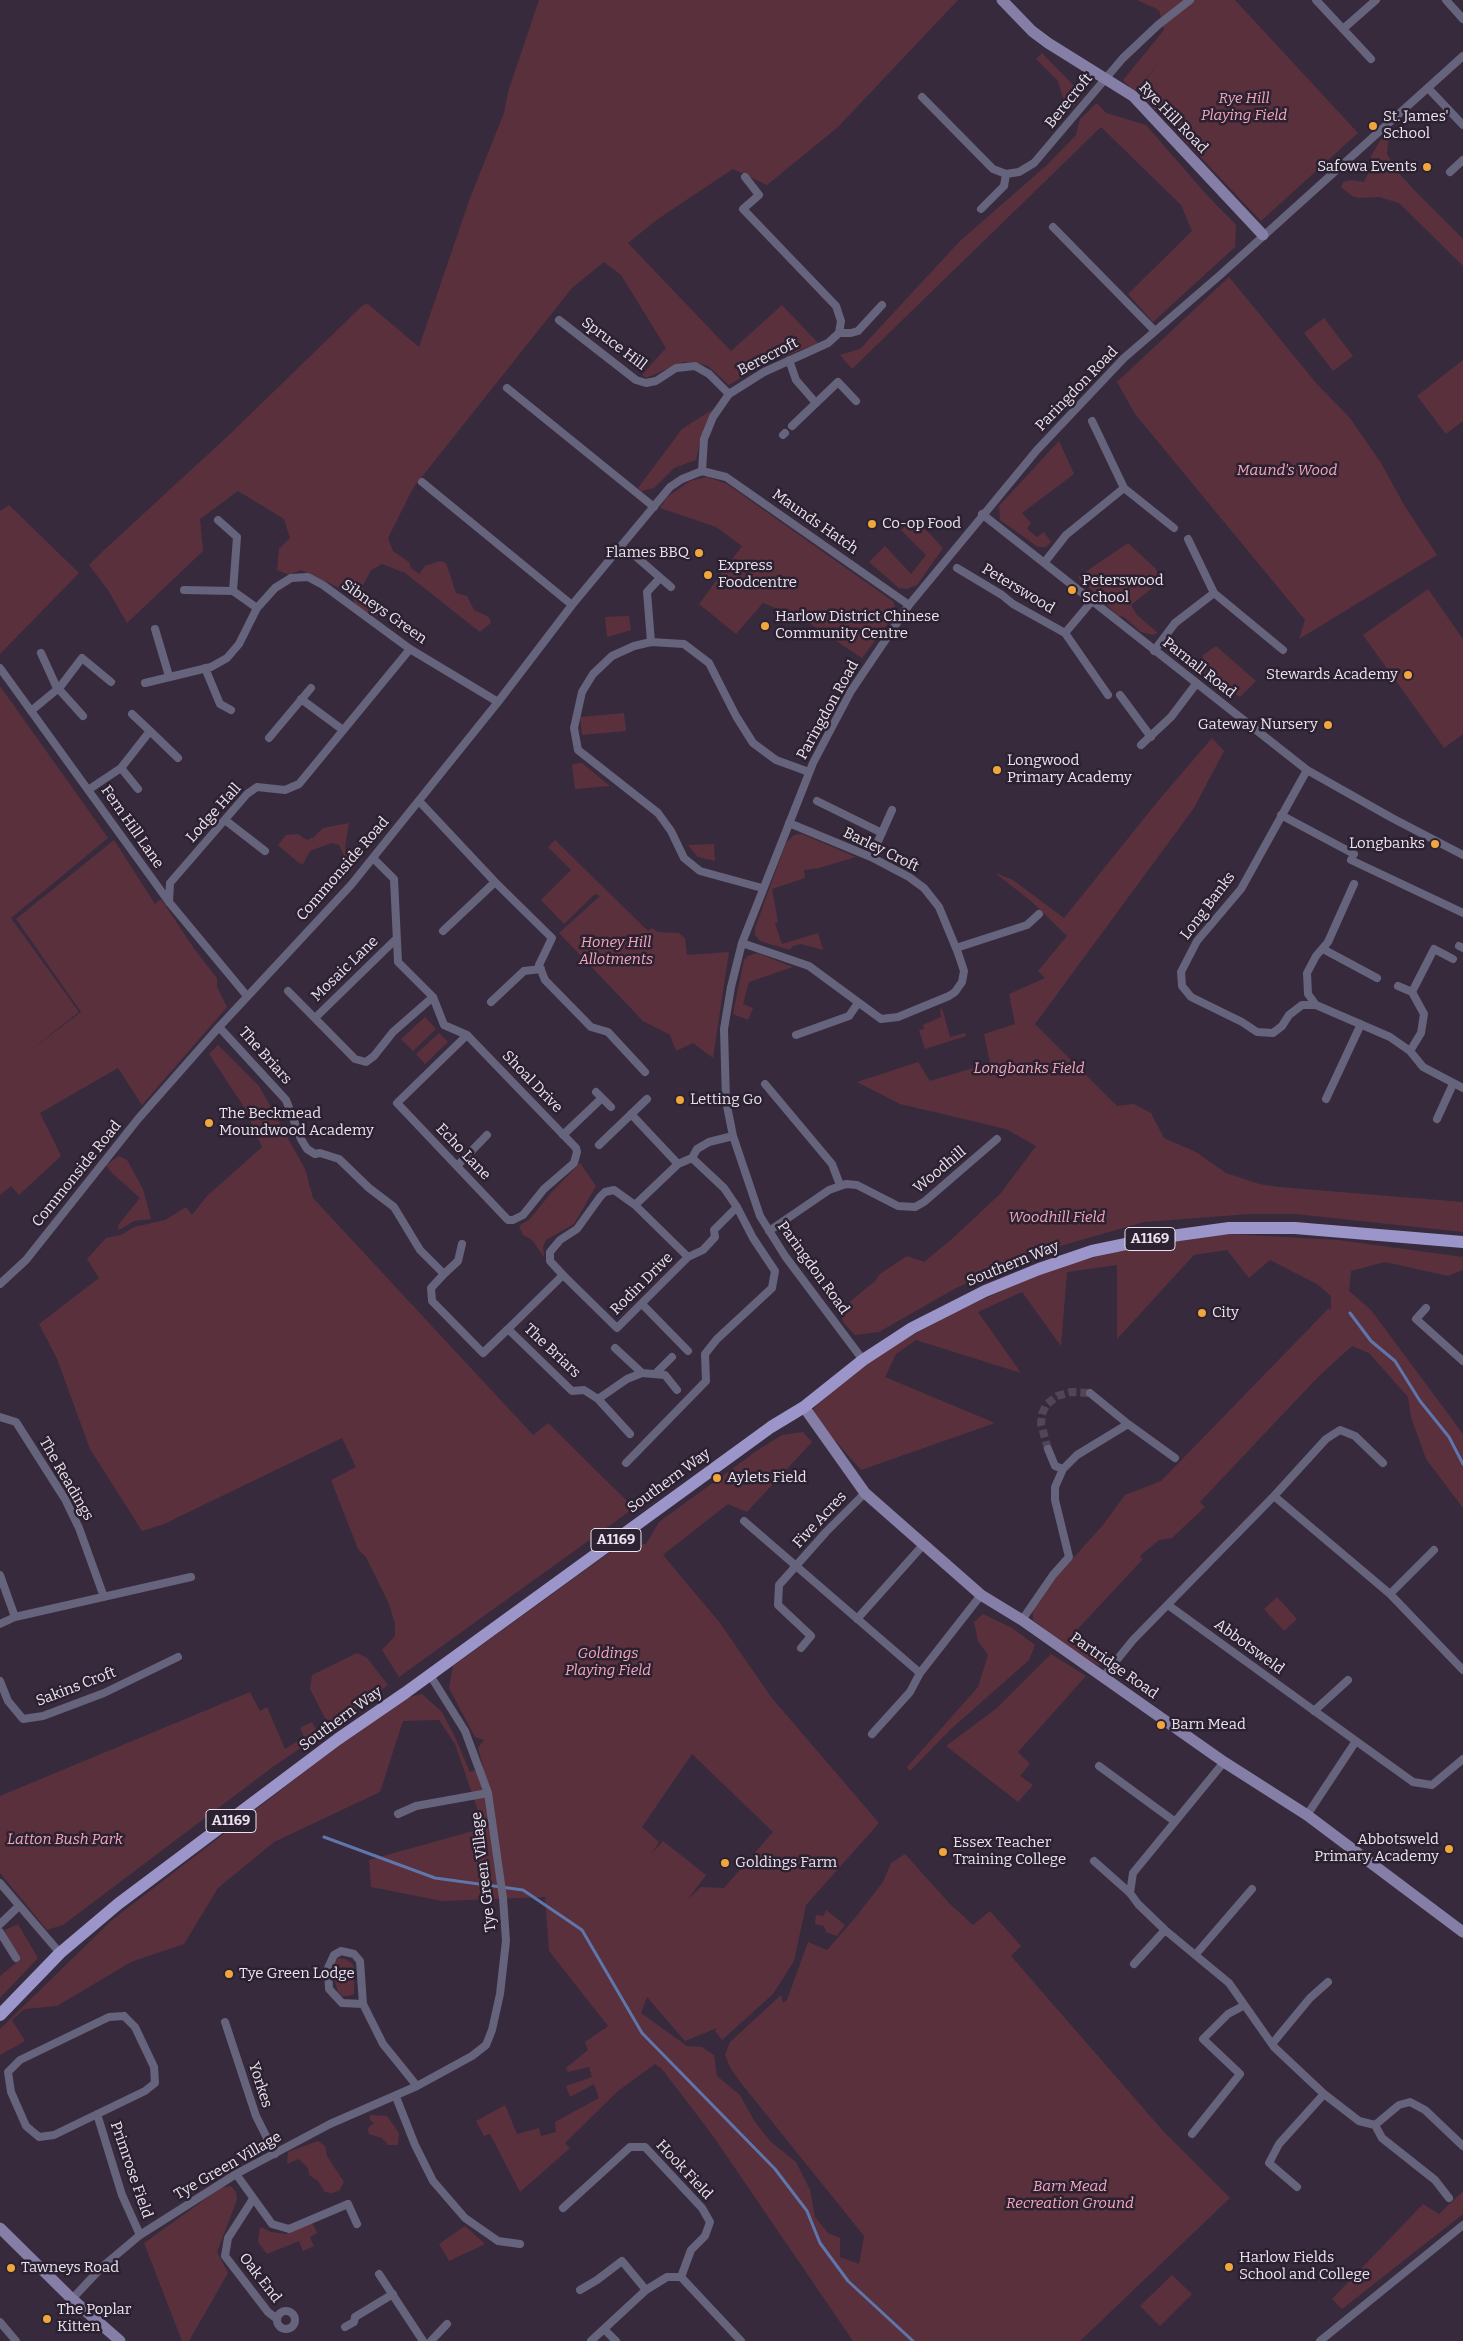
<!DOCTYPE html>
<style>
body{margin:0}
canvas{display:block;background:#362a3c}
</style>
<canvas width="1463" height="2341"></canvas>
<script>
const ctx = document.querySelector('canvas').getContext('2d');
ctx.lineJoin = 'round';
function fill(path, color) { ctx.fillStyle = color; ctx.fill(path, 'evenodd'); }
const shape = rows => new Path2D(rows.map(r => 'M' + r).join(''));
function stroke(path, color, width, dash) { ctx.strokeStyle = color; ctx.lineWidth = width; ctx.lineCap = dash ? 'butt' : 'round'; ctx.setLineDash(dash || []); ctx.stroke(path); }
function write(font, color, halo, rows, align = 'center') {
  ctx.font = font + ' Bitter,serif'; ctx.lineWidth = 5; ctx.setLineDash([]); ctx.textBaseline = 'middle'; ctx.strokeStyle = halo; ctx.fillStyle = color; for (const [text, x, y, turn = 0] of rows) {
    ctx.save(); ctx.translate(x, y); ctx.rotate((+turn || 0) * Math.PI / 180); ctx.textAlign = isNaN(turn) ? turn : align; if (halo) ctx.strokeText(text, 0, 0); ctx.fillText(text, 0, 0); ctx.restore();
  }
}
const green = shape([
 [539,0,958,0,838,127,767,185,733,169,658,219,628,243,731,351,782,305,818,343,762,365,729,385,708,366,693,362,683,362,646,378,642,375,666,348,621,275,604,262,572,288,413,488,388,538,393,551,409,562,411,568,419,574,425,566,440,561,446,563,456,593,467,596,474,610,489,617,491,623,480,632,405,573,382,564,371,570,362,587,370,604,384,610,385,616,365,616,358,610,350,593,301,570,289,575,277,570,279,549,290,538,284,519,238,491,200,519,203,551,127,623,108,590,89,565,102,552,229,435,363,305,368,304,419,347,470,198,504,113,508,92],
 [1137,0,1235,0,1358,133,1261,221,1137,90,1165,56,1134,92,1123,80,1164,30,1159,10],
 [1042,53,1080,92,1082,97,1067,113,1058,81,1036,59],
 [1097,103,1106,113,1146,125,1206,194,1236,225,1235,247,1153,322,1128,294,1192,231,1181,205,1101,127,852,369,840,355,860,349,960,241,1047,165,1076,135,1080,119],
 [1392,131,1394,135,1388,142,1387,154,1397,171,1418,194,1463,239,1463,266,1399,203,1379,197,1359,198,1352,196,1341,187,1343,182,1351,180,1364,182,1370,170,1371,156,1380,141,1387,133],
 [1229,277,1317,384,1350,418,1381,463,1404,505,1437,555,1299,639,1305,620,1135,414,1117,382],
 [1324,318,1353,356,1333,371,1304,333],
 [1463,360,1463,421,1446,434,1417,396],
 [715,408,701,436,696,460,674,468,654,488,641,491,638,488,682,429],
 [1059,441,1074,474,1022,513,1031,523,1027,529,1037,537,1044,532,1051,542,1046,547,1038,547,1000,520,999,506],
 [707,477,727,484,894,602,896,613,862,658,803,619,763,603,736,634,699,604,742,546,716,527,660,508,667,497,690,481],
 [9,505,79,573,0,654,0,511],
 [915,518,943,548,917,585,907,589,899,588,869,562,885,546,911,574,926,555,901,530],
 [1128,543,1156,569,1161,581,1131,605,1137,615,1158,633,1153,635,1141,632,1124,617,1118,616,1078,577],
 [1428,589,1463,639,1463,734,1444,748,1363,635],
 [629,616,631,630,607,637,605,617],
 [1216,646,1256,681,1240,697,1204,674,1201,670,1203,655],
 [0,686,108,838,11,918,79,1012,26,1054,81,1012,16,919,114,840,155,904,161,899,195,950,217,978,217,987,227,1007,142,1105,118,1068,40,1113,61,1156,19,1195,11,1186,0,1195],
 [624,713,626,731,582,735,580,717],
 [1212,738,1224,751,1194,808,1035,1024,1117,1106,1134,1104,1151,1113,1164,1138,1196,1152,1226,1173,1259,1184,1279,1187,1463,1202,1463,1232,1295,1214,1250,1214,1144,1222,1022,1257,1009,1265,956,1288,879,1332,855,1335,843,1322,841,1309,875,1281,880,1274,907,1256,924,1262,953,1238,1000,1194,1036,1146,1006,1129,900,1104,857,1082,918,1062,930,1081,990,1063,984,1034,1015,1024,1009,994,1045,978,1038,971,1067,936,1031,901,995,873,1013,880,1064,918,1158,801],
 [582,763,610,786,575,789,572,764],
 [349,823,345,847,352,865,345,858,339,845,331,843,310,851,303,864,299,863,278,845,286,835,298,834,307,840,314,837,323,828],
 [802,834,856,857,819,868,804,870,805,878,772,889,778,922,775,924,782,944,818,933,823,950,801,944,793,946,790,950,760,941,755,935,755,928,786,843,794,835],
 [555,840,648,931,652,928,658,932,679,933,685,938,687,955,729,952,713,1058,693,1043,676,1051,670,1035,643,1021,559,933,600,896,595,894,564,924,541,900,571,870,548,847],
 [714,844,715,861,698,857,688,845],
 [757,953,793,967,749,982,743,1004,753,1008,748,1020,733,1014,744,960,748,956],
 [940,1007,943,1011,950,1037,965,1033,966,1036,925,1049,919,1030,924,1029,923,1025,941,1017],
 [425,1017,436,1029,413,1051,401,1039],
 [439,1033,448,1042,425,1064,416,1054],
 [218,1045,259,1086,305,1169,313,1198,533,1435,548,1423,634,1508,399,1677,382,1650,395,1636,395,1624,389,1604,366,1557,358,1549,331,1480,356,1467,342,1438,164,1524,142,1531,90,1449,57,1359,39,1324,99,1278,87,1259,106,1238,121,1235,134,1227,165,1220,186,1207,192,1215,207,1196,262,1147,244,1107,209,1054],
 [119,1156,127,1160,143,1189,151,1219,134,1221,119,1230,118,1225,140,1198,113,1174,106,1165],
 [580,1163,596,1186,574,1224,546,1240,543,1247,544,1257,532,1240,523,1235,519,1226,530,1219,550,1194],
 [1230,1234,1338,1240,1463,1257,1463,1270,1448,1276,1385,1262,1351,1271,1349,1291,1371,1310,1463,1434,1463,1508,1426,1459,1411,1417,1408,1397,1369,1353,1352,1346,1319,1376,1215,1486,1200,1502,1205,1507,1172,1538,1159,1540,1142,1554,1140,1557,1143,1559,1074,1633,1108,1659,1099,1666,1068,1647,1033,1620,1033,1607,1059,1574,1103,1525,1125,1495,1161,1481,1329,1308,1331,1310,1331,1296,1317,1284,1270,1260,1249,1278,1227,1250,1194,1255,1117,1339,1117,1265,1067,1272,1061,1346,1022,1292,978,1312,1021,1373,916,1340,896,1354,885,1377,995,1423,861,1470,812,1414,814,1408,853,1368,955,1312,1048,1270,1147,1243],
 [803,1432,812,1442,747,1512,728,1504,663,1555,720,1623,771,1697,879,1823,806,1905,794,1961,773,1994,722,2040,715,2031,717,2028,685,2041,647,1997,641,2013,687,2046,702,2047,714,2055,717,2076,740,2095,755,2122,771,2142,796,2162,810,2190,815,2217,828,2233,840,2238,840,2257,859,2264,864,2236,741,2083,731,2069,725,2055,730,2042,781,1995,783,2003,787,2000,808,1942,827,1950,855,1918,883,1882,891,1863,905,1854,949,1903,973,1925,990,1911,1021,1946,1011,1956,1164,2132,1230,2198,1080,2341,853,2341,713,2136,662,2069,655,2064,618,2091,565,2143,570,2148,520,2192,490,2134,484,2136,476,2121,505,2105,517,2134,539,2128,541,2136,556,2132,555,2122,599,2098,594,2084,570,2097,566,2086,592,2077,589,2067,568,2072,566,2068,588,2050,585,2042,608,2026,549,1951,545,1897,442,1901,371,1887,369,1860,484,1828,455,1744,439,1720,403,1721,380,1792,274,1842,218,1888,184,1944,131,1962,57,2006,24,2009,12,2020,25,2041,0,2055,0,2029,112,1920,350,1737,409,1697,422,1694,442,1712,454,1735,470,1772,483,1766,478,1748,484,1740,475,1737,449,1688,453,1666,627,1540,631,1545,646,1544,659,1522,758,1450,782,1435],
 [692,1754,773,1832,724,1888,701,1887,687,1900,706,1875,663,1841,651,1854,659,1842,642,1827],
 [1277,1597,1297,1619,1284,1631,1264,1609],
 [983,1614,1012,1628,1035,1645,1029,1660,951,1729,910,1771,907,1767,978,1687,988,1655,978,1641,974,1622],
 [357,1653,367,1658,388,1685,333,1725,325,1718,310,1689,312,1675],
 [1051,1654,1086,1676,1018,1752,1030,1764,1020,1776,1033,1785,1018,1802,946,1746,997,1708],
 [250,1692,260,1711,267,1707,285,1749,304,1737,300,1728,312,1722,319,1735,270,1769,63,1925,47,1930,0,1873,0,1796],
 [826,1910,845,1925,837,1936,826,1932,824,1926,815,1924,816,1915,824,1916],
 [18,1924,38,1958,0,1998,0,1976,17,1962,7,1944,5,1930],
 [339,1958,345,1959,352,1963,354,1968,354,1994,348,1996,342,1996,338,1992,334,1978,333,1969,335,1962],
 [370,2115,387,2116,399,2133,398,2145,388,2145,382,2138,369,2134,368,2128,374,2123,370,2120],
 [318,2141,325,2146,327,2156,344,2182,339,2191,331,2193,325,2192,318,2181,309,2175,308,2168,299,2159,287,2164,288,2152],
 [231,2186,236,2192,237,2200,217,2252,228,2273,189,2341,182,2341,144,2243,221,2188],
 [1463,2191,1463,2214,1342,2309,1332,2299,1423,2204,1439,2214],
 [312,2223,317,2233,310,2237,314,2246,303,2251,299,2241,267,2254,258,2242,260,2227,271,2232,286,2234],
 [465,2226,485,2244,449,2261,439,2244],
 [1172,2275,1192,2294,1160,2326,1140,2306]
]);
const stream = shape([
 [1350,1313,1371,1341,1395,1361,1420,1401,1449,1437,1463,1464],
 [324,1837,435,1878,523,1890,582,1930,642,2033,775,2169,807,2211,820,2243,848,2281,913,2341]
]);
const streetTunnel = shape([
 [1048,1449,1041,1424,1042,1414,1046,1405,1057,1396,1071,1392,1090,1393]
]);
const street = shape([
 [1316,0,1371,59],
 [1446,0,1463,19],
 [1343,29,1376,0],
 [1428,88,1463,125],
 [922,97,993,169,1006,174],
 [1450,172,1463,160],
 [745,177,759,195,743,209,836,306,841,321,839,333],
 [981,209,1004,186,1006,174,1019,172,1034,163,1123,58,1158,25,1190,0],
 [1053,227,1154,330],
 [559,320,636,380,646,383,656,381,676,368,695,366,709,374,729,394],
 [789,360,796,380,816,403],
 [507,388,654,507],
 [1092,421,1124,488,1174,528],
 [792,426,838,382,856,401],
 [783,435,785,433],
 [702,471,704,439,713,417,729,394,764,372,828,343,839,333,851,333,858,331,882,305],
 [702,471,726,477,909,605],
 [422,482,572,605],
 [982,514,1307,770,1392,818,1463,855],
 [218,520,237,537,233,591,257,608],
 [1188,539,1214,593],
 [633,554,671,587],
 [1044,563,1066,535,1124,488],
 [957,568,1002,595,1013,604,1065,633,1108,695],
 [184,590,233,591],
 [155,629,169,676],
 [1065,633,1092,601],
 [651,642,647,592,660,578],
 [1154,651,1175,623,1214,593,1283,650],
 [41,653,56,686,83,716],
 [0,668,169,902,247,996],
 [205,668,220,704,231,710],
 [145,683,211,667,227,658,239,644,257,608,275,588,291,578,308,577,323,585,410,649,498,702],
 [1120,695,1151,737],
 [301,699,343,730],
 [31,711,60,687,82,658,111,682],
 [150,731,178,758],
 [269,738,311,688],
 [1141,745,1171,717,1196,684],
 [121,768,138,789],
 [1307,770,1241,889,1197,941,1181,972,1182,986,1191,997,1242,1022,1257,1032,1273,1033,1282,1026,1289,1015,1302,1005,1316,1005,1390,1037,1410,1051,1423,1067,1463,1088],
 [88,790,121,768,150,731,132,714],
 [419,801,495,882,552,938,539,965,545,980,591,1027,608,1032,645,1072],
 [817,801,882,833],
 [1281,815,1354,854],
 [225,820,265,851],
 [871,857,892,810],
 [373,858,394,879,398,962,433,997],
 [1351,860,1463,913],
 [762,888,700,871,684,858,671,831,658,813,578,750,574,728,582,692,593,674,612,656,634,646,651,642,684,644,709,663,736,716,753,743,776,760,809,772],
 [169,902,170,883,247,794,257,787,285,790,299,784,410,649],
 [443,931,495,882],
 [742,943,809,966,881,1019,898,1017,949,996,955,992,962,982,964,971,958,953,939,907,924,888,909,877,871,857,789,823],
 [1459,946,1463,948],
 [956,948,1027,925,1039,914],
 [1323,949,1377,978],
 [1398,986,1412,992],
 [288,991,355,1059,366,1062,374,1056,393,1032,433,997,444,1025,467,1035,397,1103,508,1220,513,1220,523,1215,544,1189,574,1163,577,1152,576,1148,467,1035],
 [491,1002,524,971,541,969],
 [1316,1005,1308,994,1307,973,1316,956,1328,942,1354,884],
 [315,1018,395,940],
 [219,1027,286,1100,301,1139,307,1149,315,1154,320,1153,339,1159,369,1188,394,1207,420,1250,444,1274,431,1288,432,1301,483,1353,508,1329,572,1391,584,1390,598,1399,627,1379,642,1373,665,1375,677,1390],
 [796,1035,849,1016,858,1003],
 [1410,1051,1421,1033,1424,1014,1412,992,1434,949,1453,959],
 [765,1084,832,1164,840,1185],
 [596,1092,611,1107],
 [1326,1099,1361,1024],
 [631,1114,678,1164],
 [1437,1119,1453,1084],
 [563,1135,602,1098],
 [599,1145,647,1099],
 [457,1166,487,1135],
 [769,1231,829,1190,846,1184,857,1185,898,1206,915,1207,924,1202,997,1139],
 [688,1257,703,1250,715,1237,714,1230,737,1207],
 [444,1274,458,1261,462,1244],
 [563,1275,550,1261,550,1252,560,1240,577,1229,600,1197,605,1192,614,1190,635,1205],
 [0,1284,26,1260,138,1119,219,1027,351,885,498,702,572,605,670,487,682,479,702,471],
 [642,1304,688,1351],
 [1426,1308,1416,1319,1463,1361],
 [508,1329,563,1275,617,1328,688,1257,635,1205,678,1164,692,1158],
 [615,1348,642,1373],
 [863,1360,785,1256,760,1216,733,1136,726,1101,724,1029,731,987,742,943,813,763,851,691,909,605,1037,450,1124,358,1219,276,1463,56],
 [656,1373,672,1357],
 [1090,1393,1128,1424],
 [598,1399,630,1434],
 [0,1417,16,1422,65,1499,79,1528,104,1597],
 [1048,1449,1055,1466,1063,1469],
 [626,1463,706,1381,705,1354,717,1339,772,1288,775,1271,753,1238,737,1207,724,1188,692,1158,697,1149,709,1142,733,1136],
 [1274,1496,1390,1594,1463,1670],
 [744,1521,920,1673],
 [0,1575,15,1617,0,1624],
 [1390,1594,1434,1550],
 [1168,1605,1356,1741],
 [15,1617,191,1577],
 [857,1619,924,1544],
 [1022,1620,1053,1575,1069,1557,1055,1500,1055,1487,1063,1469,1077,1455,1128,1424,1175,1458],
 [801,1648,811,1636,778,1605,779,1585,826,1532,865,1493],
 [1103,1677,1133,1640,1274,1496,1326,1439,1340,1430,1355,1436,1383,1463],
 [0,1681,8,1701,23,1719,43,1716,104,1693,178,1657],
 [1314,1711,1348,1680],
 [872,1734,910,1692,920,1673,981,1595],
 [1099,1766,1174,1821],
 [398,1814,416,1806,488,1793],
 [1307,1815,1356,1741,1413,1782,1432,1785,1463,1759],
 [1094,1861,1130,1893,1138,1904,1165,1930,1229,1983,1274,2047,1324,2094,1359,2121,1375,2125,1399,2105,1410,2102,1425,2110,1463,2146],
 [0,1883,60,1953],
 [1130,1893,1133,1873,1224,1762],
 [0,1924,19,1906],
 [0,1932,16,1958],
 [1196,1954,1252,1889],
 [1134,1964,1165,1930],
 [363,2004,360,1961,354,1954,341,1951,334,1955,328,1968,329,1989,342,2003,363,2004,383,2044,417,2086],
 [124,2016,135,2027,154,2067,155,2083,145,2091,54,2135,39,2137,26,2126,11,2092,8,2072,20,2060,109,2017,124,2016],
 [225,2022,256,2116,275,2154],
 [1272,2044,1310,1998,1328,1982],
 [396,2097,415,2145,433,2181,465,2218,498,2241,520,2244],
 [97,2114,122,2195,140,2235],
 [1375,2125,1382,2138,1435,2180,1449,2198],
 [1192,2134,1240,2074,1203,2039,1228,2014,1243,2006],
 [236,2174,272,2224,289,2229,348,2204,357,2224],
 [1297,2187,1269,2163,1279,2144,1324,2094],
 [253,2199,228,2238,225,2256,268,2312,277,2319],
 [563,2208,630,2147,645,2147,702,2208,710,2222,705,2236,691,2250,681,2277],
 [379,2274,423,2341],
 [580,2290,597,2280,622,2261,646,2290],
 [72,2299,102,2267,140,2235,236,2174,330,2124,417,2086,472,2056,486,2045,492,2030,500,1994,506,1941,503,1898,488,1793,465,1731,430,1675],
 '277 2320a9 9 0 1 1 18 0a9 9 0 1 1-18 0Z',
 [0,2322,16,2341],
 [345,2327,354,2322,355,2317,393,2294],
 [604,2329,616,2341],
 [431,2341,447,2324],
 [591,2341,646,2290,667,2277,681,2277,741,2341],
 [1320,2341,1463,2225]
]);
const secondary = shape([
 [1002,0,1032,31,1048,43,1133,96,1263,235],
 [804,1407,865,1493,981,1595,1022,1620,1224,1762,1307,1815,1463,1932],
 [0,2228,72,2299,120,2341]
]);
const primary = shape([
 [0,2015,60,1953,118,1904,338,1739,405,1693,771,1427,804,1407,863,1360,912,1328,985,1291,1039,1269,1092,1251,1150,1239,1229,1228,1295,1228,1463,1242]
]);
const markers = [
 [1373,126,5,"#efa73d"],
 [1427,167,5,"#efa73d"],
 [872,524,5,"#efa73d"],
 [699,553,5,"#efa73d"],
 [708,575,5,"#efa73d"],
 [1072,590,5,"#efa73d"],
 [765,626,5,"#efa73d"],
 [1408,675,5,"#efa73d"],
 [1328,725,5,"#efa73d"],
 [997,770,5,"#efa73d"],
 [1435,844,5,"#efa73d"],
 [680,1100,5,"#efa73d"],
 [209,1123,5,"#efa73d"],
 [1202,1313,5,"#efa73d"],
 [717,1478,5,"#efa73d"],
 [1161,1725,5,"#efa73d"],
 [1449,1849,5,"#efa73d"],
 [943,1852,5,"#efa73d"],
 [725,1863,5,"#efa73d"],
 [229,1974,5,"#efa73d"],
 [1229,2267,5,"#efa73d"],
 [11,2268,5,"#efa73d"],
 [47,2319,5,"#efa73d"]
];
const shields = [
 [1150,1239,50],
 [616,1540,50],
 [231,1821,50]
];
const shieldNames = [
 ["A1169",1150,1239],
 ["A1169",616,1540],
 ["A1169",231,1821]
];
const parkNames = [
 ["Rye Hill",1244,99],
 ["Playing Field",1244,116],
 ["Maund's Wood",1287,471],
 ["Honey Hill",616,943],
 ["Allotments",616,960],
 ["Longbanks Field",1029,1069],
 ["Woodhill Field",1057,1218],
 ["Goldings",608,1654],
 ["Playing Field",608,1671],
 ["Latton Bush Park",65,1840],
 ["Barn Mead",1070,2187],
 ["Recreation Ground",1070,2204]
];
const streetNames = [
 ["Berecroft",1069,101,-51],
 ["Rye Hill Road",1173,118,46],
 ["Spruce Hill",614,344,37],
 ["Berecroft",768,357,-27],
 ["Paringdon Road",1077,389,-46],
 ["Maunds Hatch",815,522,35],
 ["Peterswood",1018,589,31],
 ["Sibneys Green",384,612,35],
 ["Parnall Road",1199,668,38],
 ["Paringdon Road",828,710,-61],
 ["Lodge Hall",214,813,-48],
 ["Fern Hill Lane",132,827,55],
 ["Barley Croft",881,850,26],
 ["Commonside Road",343,869,-49],
 ["Long Banks",1208,906,-53],
 ["Mosaic Lane",345,969,-44],
 ["The Briars",265,1056,48],
 ["Shoal Drive",532,1082,46],
 ["Echo Lane",463,1152,46],
 ["Woodhill",940,1170,-40],
 ["Commonside Road",77,1174,-51],
 ["Southern Way",1013,1264,-22],
 ["Paringdon Road",813,1268,54],
 ["Rodin Drive",642,1284,-45],
 ["The Briars",552,1351,43],
 ["The Readings",66,1479,60],
 ["Southern Way",669,1481,-36],
 ["Five Acres",820,1520,-47],
 ["Abbotsweld",1249,1647,36],
 ["Partridge Road",1114,1666,35],
 ["Sakins Croft",76,1687,-21],
 ["Southern Way",341,1719,-36],
 ["Tye Green Village",484,1872,-97],
 ["Yorkes",260,2085,72],
 ["Tye Green Village",228,2166,-30],
 ["Primrose Field",131,2170,71],
 ["Hook Field",684,2170,47],
 ["Oak End",260,2278,52]
];
const poiNames = [
 ["St. James'",1383,117],
 ["School",1383,134],
 ["Safowa Events",1417,167,"right"],
 ["Co-op Food",882,524],
 ["Flames BBQ",689,553,"right"],
 ["Express",718,566],
 ["Foodcentre",718,583],
 ["Peterswood",1082,581],
 ["School",1082,598],
 ["Harlow District Chinese",775,617],
 ["Community Centre",775,634],
 ["Stewards Academy",1398,675,"right"],
 ["Gateway Nursery",1318,725,"right"],
 ["Longwood",1007,761],
 ["Primary Academy",1007,778],
 ["Longbanks",1425,844,"right"],
 ["Letting Go",690,1100],
 ["The Beckmead",219,1114],
 ["Moundwood Academy",219,1131],
 ["City",1212,1313],
 ["Aylets Field",727,1478],
 ["Barn Mead",1171,1725],
 ["Abbotsweld",1439,1840,"right"],
 ["Primary Academy",1439,1857,"right"],
 ["Essex Teacher",953,1843],
 ["Training College",953,1860],
 ["Goldings Farm",735,1863],
 ["Tye Green Lodge",239,1974],
 ["Harlow Fields",1239,2258],
 ["School and College",1239,2275],
 ["Tawneys Road",21,2268],
 ["The Poplar",57,2310],
 ["Kitten",57,2327]
];
fill(green, '#5a303c');
stroke(stream, '#5f75ab', 3);
stroke(streetTunnel, '#514657', 8, [8, 4]);
stroke(street, '#66637c', 8);
stroke(secondary, '#857fa7', 11);
stroke(primary, '#9c95c9', 12);
for (const [x, y, r, color] of markers) { const dot = new Path2D(); dot.arc(x, y, r, 0, 2 * Math.PI); ctx.fillStyle = color; ctx.fill(dot); stroke(dot, '#2c2131', 2); }
for (const [x, y, w] of shields) { const box = new Path2D(); box.roundRect(x - w / 2, y - 11.5, w, 23, 4); ctx.fillStyle = '#2c2131'; ctx.fill(box); stroke(box, '#eae3ee', 1); }
write('bold 14px', '#eae3ee', null, shieldNames);
write('italic 15px', '#f5a7bc', '#2c2131', parkNames);
write('15px', '#eae3ee', '#2c2131', streetNames);
write('15px', '#eae3ee', '#2c2131', poiNames, 'left');
</script>
